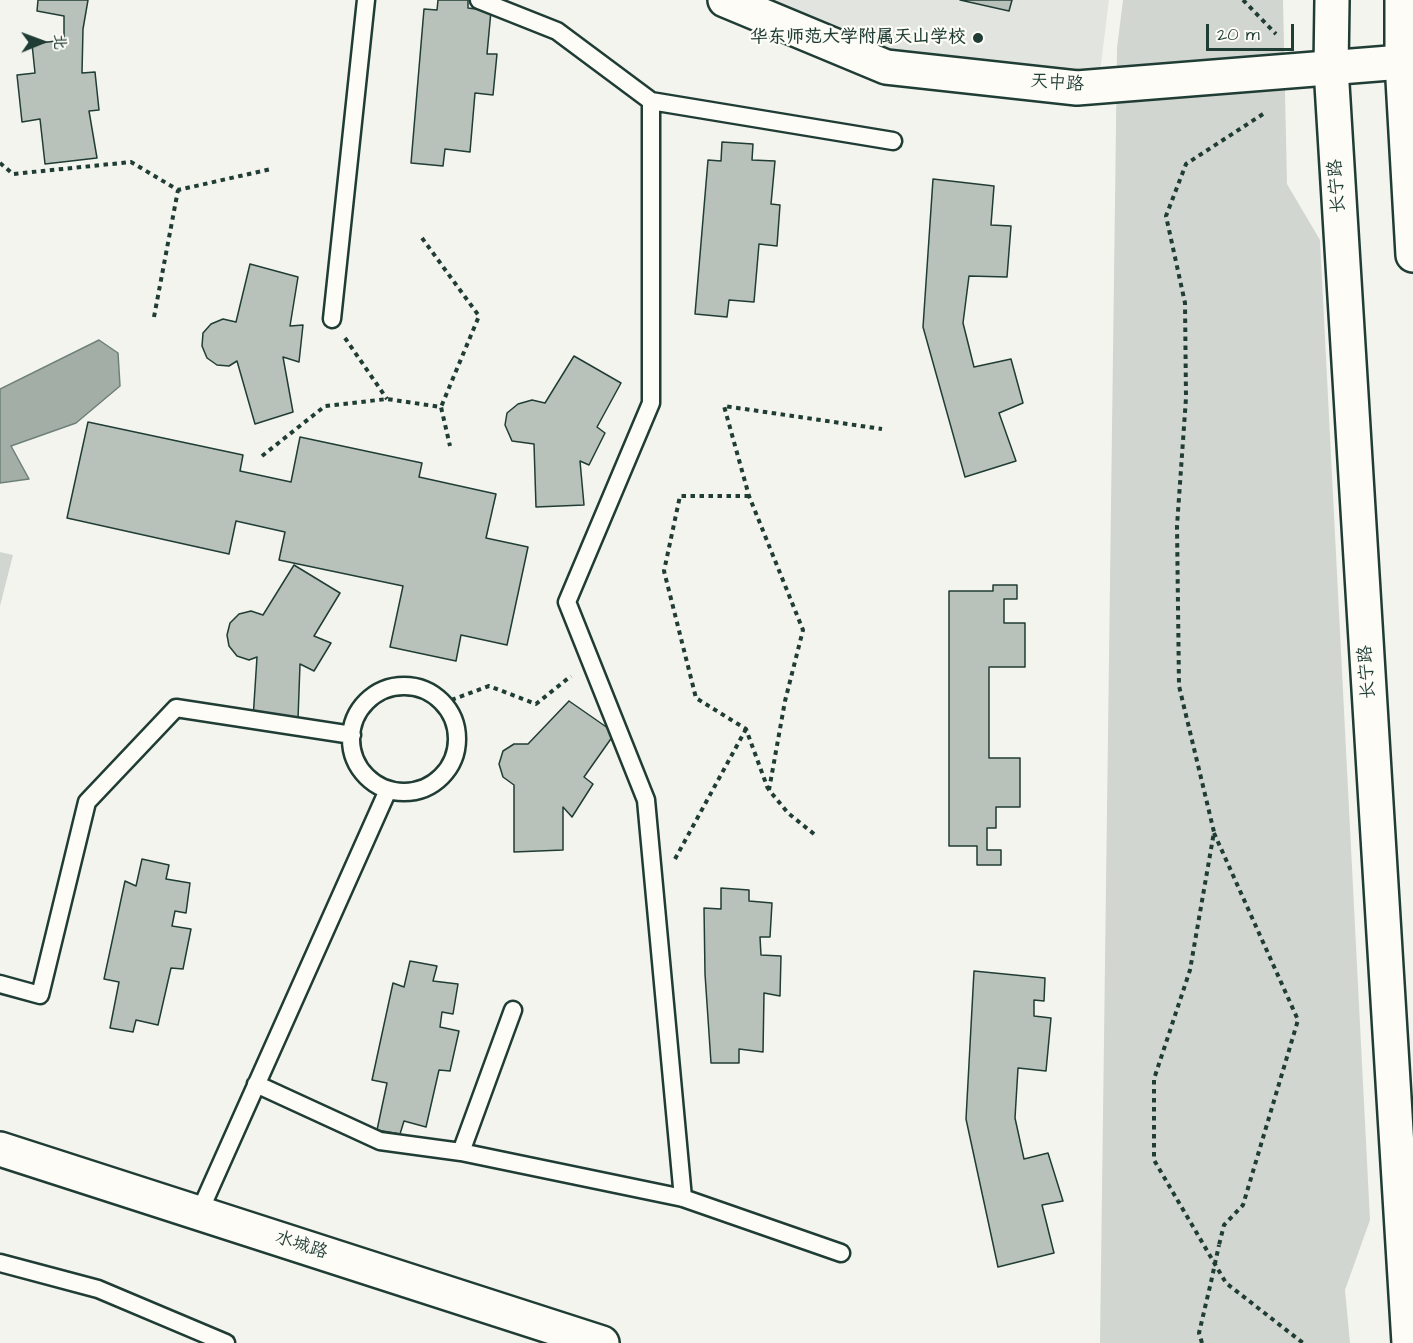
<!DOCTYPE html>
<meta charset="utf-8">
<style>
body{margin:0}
#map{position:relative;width:1413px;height:1343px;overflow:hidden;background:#f4f4ef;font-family:"Architects Daughter","LXGW WenKai TC",sans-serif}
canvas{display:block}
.north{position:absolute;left:12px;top:12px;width:60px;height:60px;-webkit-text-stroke:4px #fdfcf7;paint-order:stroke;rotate:89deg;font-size:16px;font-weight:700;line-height:24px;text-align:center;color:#1f3d34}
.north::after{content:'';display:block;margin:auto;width:21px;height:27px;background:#1f3d34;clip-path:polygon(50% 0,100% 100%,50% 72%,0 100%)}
.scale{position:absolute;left:1206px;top:24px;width:88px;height:27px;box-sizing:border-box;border:3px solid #1f3d34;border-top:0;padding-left:8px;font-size:18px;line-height:21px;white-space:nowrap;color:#1f3d34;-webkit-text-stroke:4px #fdfcf7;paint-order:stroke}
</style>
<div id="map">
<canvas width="1413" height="1343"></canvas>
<div class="north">北</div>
<div class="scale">20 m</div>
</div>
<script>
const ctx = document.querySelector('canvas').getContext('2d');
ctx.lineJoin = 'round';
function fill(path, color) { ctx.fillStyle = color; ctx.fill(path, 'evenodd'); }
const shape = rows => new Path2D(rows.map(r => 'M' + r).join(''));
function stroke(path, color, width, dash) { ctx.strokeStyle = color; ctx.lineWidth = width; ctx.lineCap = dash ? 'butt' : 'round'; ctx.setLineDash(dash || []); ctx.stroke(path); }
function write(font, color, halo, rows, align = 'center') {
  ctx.font = font + ' "Architects Daughter","LXGW WenKai TC",sans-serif'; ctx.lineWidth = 4.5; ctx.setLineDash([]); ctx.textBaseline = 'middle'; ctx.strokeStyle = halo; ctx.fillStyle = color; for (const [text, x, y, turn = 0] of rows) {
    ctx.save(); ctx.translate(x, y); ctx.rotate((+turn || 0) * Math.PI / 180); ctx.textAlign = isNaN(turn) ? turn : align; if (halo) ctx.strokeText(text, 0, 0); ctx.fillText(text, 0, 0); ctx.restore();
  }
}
const built = shape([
 [759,0,1109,0,1100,72,913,61]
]);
const green = shape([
 [1123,0,1283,0,1287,184,1320,240,1370,1220,1345,1290,1350,1343,1100,1343,1117,48],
 [0,552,13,555,0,606]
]);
const water = shape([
 [99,340,118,353,120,386,76,423,11,446,29,479,0,483,0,389,99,340]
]);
const building = shape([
 [38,0,88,0,83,29,82,73,95,72,99,110,89,111,97,158,45,164,40,119,22,122,17,75,35,73,32,44,64,40,64,16,37,11,38,0],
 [438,0,468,0,468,8,491,11,487,54,497,54,493,95,475,93,470,152,445,149,443,166,411,163,424,9,437,10,438,0],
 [960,0,1012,0,1009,11,960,0],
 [722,142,753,144,752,160,775,161,771,204,780,205,777,246,759,244,754,302,729,300,727,317,695,314,708,160,721,161,722,142],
 [933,179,994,186,991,225,1011,226,1007,277,969,276,963,323,974,367,1011,359,1023,403,999,413,1016,461,965,477,923,327,933,179],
 [250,264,298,277,290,326,303,325,299,362,283,357,293,412,255,424,237,361,229,366,217,365,207,358,202,346,203,333,211,324,223,319,236,322,250,264],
 [574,356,621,383,597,427,605,433,589,465,580,461,584,505,536,507,534,444,512,441,505,425,507,413,518,404,532,400,545,403,574,356],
 [88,422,243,455,240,471,291,482,300,437,422,463,419,477,496,494,486,538,528,547,507,645,461,635,456,661,390,647,403,586,279,560,285,532,236,521,229,554,67,518,88,422],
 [294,565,340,593,314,636,331,643,314,671,300,664,298,719,253,719,257,657,249,660,237,656,229,646,227,635,230,623,239,614,251,611,263,615,294,565],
 [993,585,1017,585,1017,599,1004,599,1004,623,1025,623,1025,667,989,667,989,758,1020,758,1020,807,996,807,996,828,987,828,987,850,1001,850,1001,865,977,865,977,846,949,846,949,591,993,591,993,585],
 [569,701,615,733,584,777,593,784,572,817,563,807,563,850,514,852,514,785,503,777,499,764,503,751,514,744,528,744,569,701],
 [142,859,169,865,166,879,190,883,186,913,175,911,172,926,191,929,183,969,171,968,158,1025,136,1020,133,1032,110,1028,119,982,104,979,125,881,136,886,142,859],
 [721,888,749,890,749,901,772,903,770,937,760,937,761,955,781,956,780,996,764,993,763,1052,739,1049,739,1063,711,1063,705,974,704,908,721,909,721,888],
 [410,961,437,966,433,981,458,984,453,1014,442,1012,440,1027,459,1031,450,1071,439,1070,426,1127,404,1121,400,1134,377,1130,387,1083,372,1080,393,983,404,987,410,961],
 [974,971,1045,978,1044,1001,1034,1000,1034,1016,1051,1018,1046,1071,1018,1068,1015,1118,1024,1159,1048,1153,1063,1201,1042,1205,1054,1253,998,1267,966,1119,974,971]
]);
const path = shape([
 [1243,0,1276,34],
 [1263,114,1186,164,1166,216,1185,303,1186,398,1177,526,1179,686,1214,832,1190,970,1154,1079,1154,1160,1226,1283,1303,1343],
 [0,163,13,174,131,162,178,190,271,169],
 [422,238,479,316,441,407],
 [154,317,178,190],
 [345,338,387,399],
 [262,456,325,406,387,399,441,407,450,446],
 [749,496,680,496,664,571,696,698,746,729,768,789],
 [443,703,489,686,536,704,571,676],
 [1214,833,1298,1020,1243,1205,1224,1225,1219,1245],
 [814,834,788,813,769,790,785,701,803,630,749,496,724,406,882,429],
 [675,859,746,729],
 [1202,1343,1199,1333,1211,1282]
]);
const lane = shape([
 [479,0,557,31,651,101,893,141],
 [651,101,651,403,567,602,646,800,683,1198],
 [332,319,366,0],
 '351 739a53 53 0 1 1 106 0a53 53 0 1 1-106 0Z',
 [0,984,40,995,87,802,176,708,352,735],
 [256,1084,380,1141,461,1152,683,1198,841,1253],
 [461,1152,513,1010],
 [199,1213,388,790],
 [0,1263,98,1289,226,1343]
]);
const secondary = shape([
 [725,0,886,67,1077,88,1402,62],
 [0,1149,602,1343]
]);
const primary = shape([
 [1332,0,1331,68,1409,1343],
 [1402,0,1402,62,1413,255]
]);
const pathBridge = shape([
 [1211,1282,1219,1245]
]);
const markers = [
 [978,38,6,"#1f3d34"]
];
const poiNames = [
 ["华东师范大学附属天山学校",966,38]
];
const streetNames = [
 ["天中路",1057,84,4],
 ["长宁路",1338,186,-94],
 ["长宁路",1368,672,-94],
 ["水城路",301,1246,18]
];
fill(built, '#e2e5df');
fill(green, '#d1d6d1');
fill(water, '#a3aea7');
stroke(water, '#6e8179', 1.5);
fill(building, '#b9c1bb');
stroke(building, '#1f3d34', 1.5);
stroke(lane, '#1f3d34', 21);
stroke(secondary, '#1f3d34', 38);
stroke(primary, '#1f3d34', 38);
stroke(path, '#1f3d34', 4, [4.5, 4.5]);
stroke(lane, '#fdfcf7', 16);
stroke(secondary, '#fdfcf7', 33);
stroke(primary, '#fdfcf7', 33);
stroke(pathBridge, '#1f3d34', 4, [4.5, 4.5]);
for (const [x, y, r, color] of markers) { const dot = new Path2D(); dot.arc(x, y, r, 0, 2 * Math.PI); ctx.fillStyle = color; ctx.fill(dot); stroke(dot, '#fdfcf7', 2); }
write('bold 18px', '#1f3d34', '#fdfcf7', poiNames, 'right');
write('18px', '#1f3d34', '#fdfcf7', streetNames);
</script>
